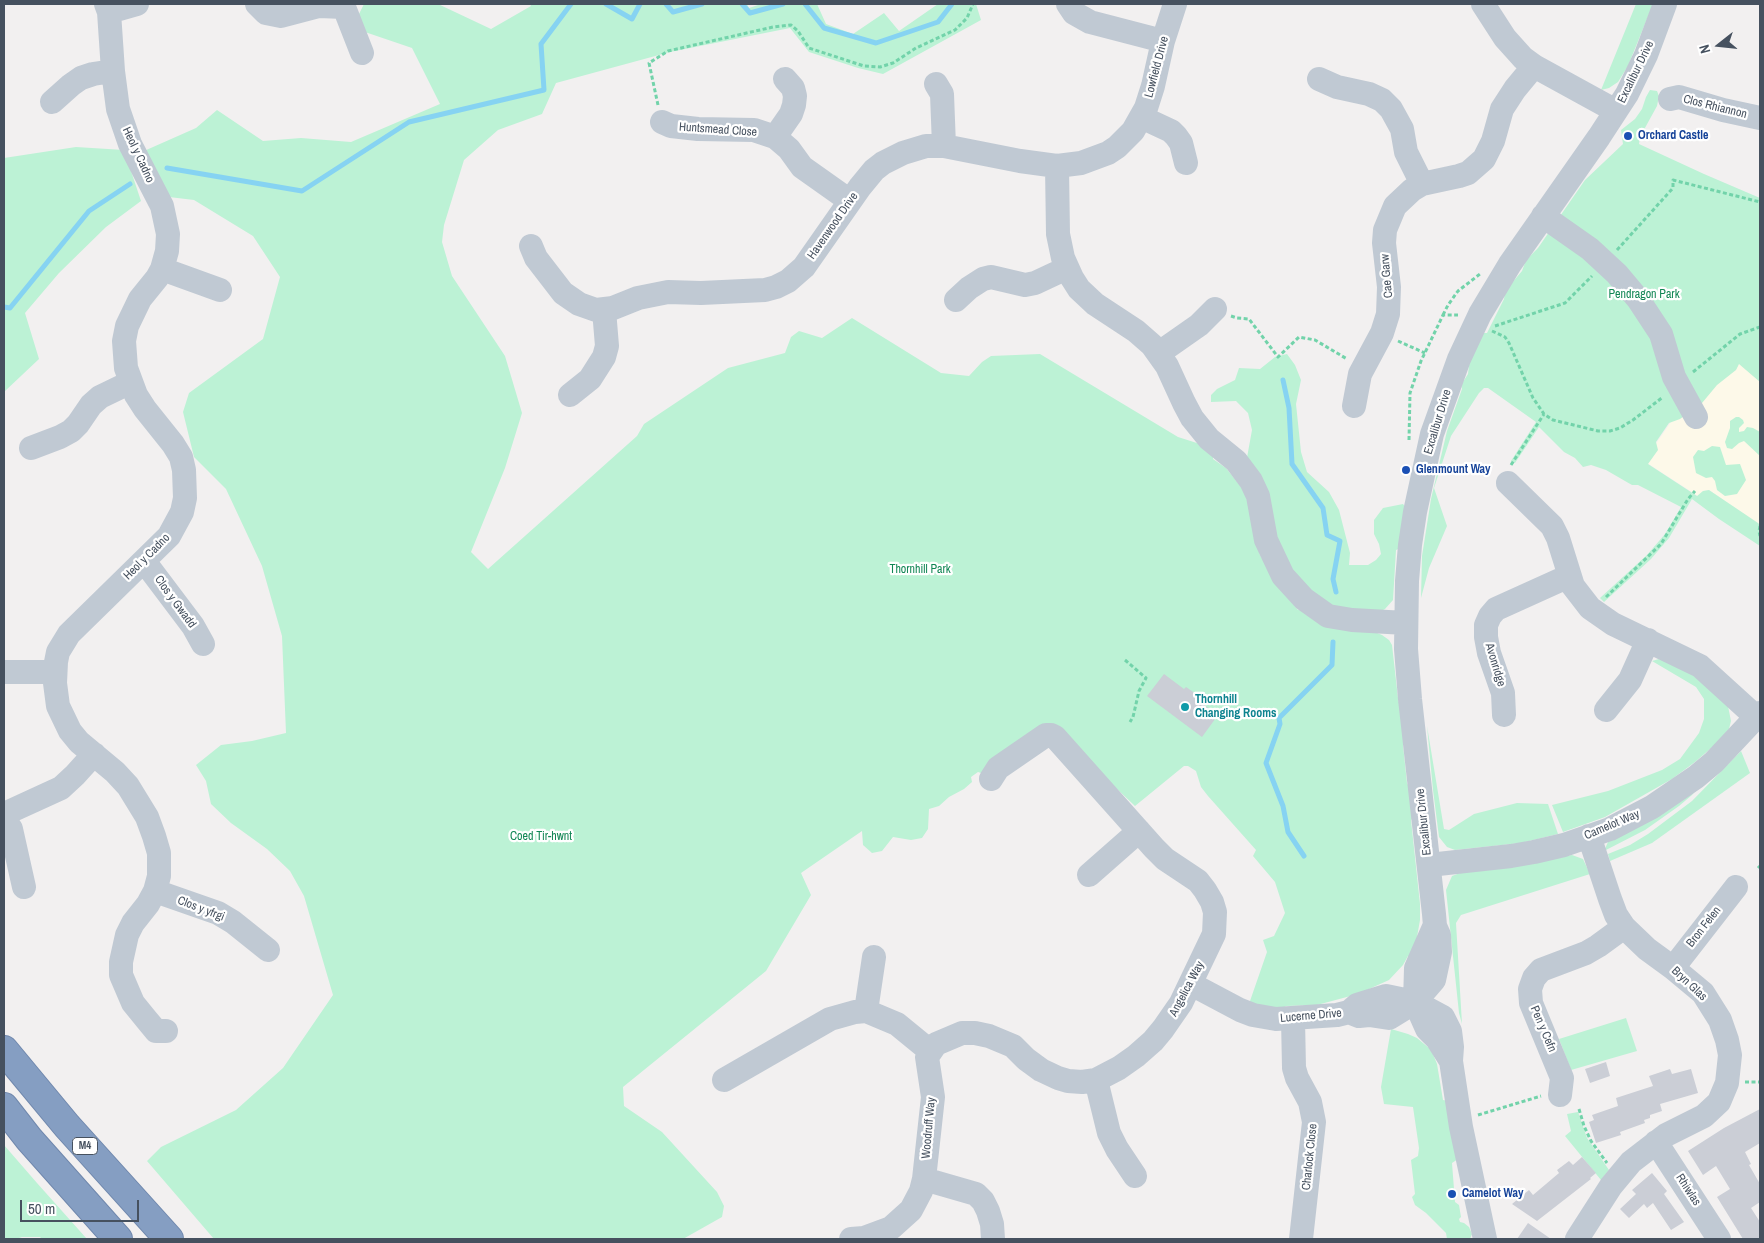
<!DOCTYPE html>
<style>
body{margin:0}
#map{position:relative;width:1764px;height:1243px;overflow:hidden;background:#f2f0f0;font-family:"Archivo Narrow",sans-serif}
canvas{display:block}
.frame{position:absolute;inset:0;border:5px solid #46515f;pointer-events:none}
.north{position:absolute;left:1694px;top:20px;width:50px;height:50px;-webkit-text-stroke:4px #fff;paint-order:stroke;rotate:254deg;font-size:14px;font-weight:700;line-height:20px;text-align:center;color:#46515f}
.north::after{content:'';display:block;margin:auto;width:18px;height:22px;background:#46515f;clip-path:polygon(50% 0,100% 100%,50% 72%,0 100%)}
.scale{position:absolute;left:20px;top:1200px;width:119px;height:22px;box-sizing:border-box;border:2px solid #46515f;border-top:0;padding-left:6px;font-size:15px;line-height:18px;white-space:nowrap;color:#46515f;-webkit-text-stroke:4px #fff;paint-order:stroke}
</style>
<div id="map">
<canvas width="1764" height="1243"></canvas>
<div class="frame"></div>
<div class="north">N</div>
<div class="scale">50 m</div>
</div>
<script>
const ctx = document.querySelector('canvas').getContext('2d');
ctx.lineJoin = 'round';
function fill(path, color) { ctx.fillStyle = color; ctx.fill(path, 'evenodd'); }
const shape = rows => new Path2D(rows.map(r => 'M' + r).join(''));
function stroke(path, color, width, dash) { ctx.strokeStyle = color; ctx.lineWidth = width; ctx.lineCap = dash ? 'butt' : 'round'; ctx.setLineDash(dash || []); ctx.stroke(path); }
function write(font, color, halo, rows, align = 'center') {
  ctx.font = font + ' "Archivo Narrow",sans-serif'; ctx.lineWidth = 4.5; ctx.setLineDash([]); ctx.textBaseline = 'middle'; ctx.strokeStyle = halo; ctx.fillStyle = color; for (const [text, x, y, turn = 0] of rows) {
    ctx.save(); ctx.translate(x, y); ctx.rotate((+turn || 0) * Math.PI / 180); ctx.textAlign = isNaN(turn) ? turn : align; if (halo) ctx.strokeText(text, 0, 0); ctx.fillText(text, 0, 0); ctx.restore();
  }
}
const commercial = shape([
 [1739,360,1760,375,1760,525,1709,490,1703,491,1698,496,1644,461,1675,416]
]);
const green = shape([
 [364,4,438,4,491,29,531,6,530,4,747,4,749,8,761,4,817,4,826,24,853,34,884,13,899,31,938,4,976,4,981,20,883,74,858,68,809,52,790,28,670,52,556,83,542,114,498,130,464,160,444,225,442,242,452,276,505,356,522,413,505,468,471,552,488,569,637,436,644,424,728,368,785,353,791,337,799,331,822,338,852,318,941,373,969,376,982,362,991,356,1040,354,1178,437,1200,444,1213,456,1213,459,1226,468,1242,488,1248,502,1256,543,1260,555,1278,586,1298,610,1303,607,1303,588,1285,559,1246,463,1252,430,1248,413,1236,401,1211,402,1211,395,1217,389,1235,380,1239,368,1260,369,1275,357,1287,354,1295,365,1301,380,1296,404,1301,452,1307,472,1329,492,1339,510,1350,553,1349,565,1368,565,1376,560,1381,554,1379,544,1374,534,1374,520,1383,508,1403,504,1409,512,1403,547,1396,550,1393,600,1385,609,1379,612,1375,632,1382,635,1389,640,1392,645,1398,698,1407,739,1403,745,1407,783,1410,788,1414,817,1411,820,1420,904,1420,920,1417,937,1422,943,1412,957,1408,956,1403,965,1389,980,1358,994,1317,1005,1286,1006,1274,1015,1251,1007,1250,1001,1267,952,1263,940,1274,936,1285,913,1275,882,1253,856,1256,850,1208,796,1201,787,1196,771,1188,766,1184,766,1135,806,1061,736,987,775,978,772,971,777,972,782,964,789,949,797,939,806,929,809,928,829,922,838,911,840,893,837,882,851,872,853,863,845,862,831,801,873,811,895,766,971,623,1087,624,1106,662,1132,717,1192,724,1206,722,1217,683,1239,214,1239,147,1161,161,1147,236,1110,283,1068,333,995,304,896,290,871,267,849,231,823,211,804,206,781,196,765,221,745,252,741,286,733,282,636,262,566,226,489,194,457,183,412,189,393,263,339,280,277,253,236,194,200,169,197,144,151,196,128,217,110,263,141,301,138,351,142,440,104,412,48,362,31,358,16],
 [1636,4,1653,4,1628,66,1618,82,1609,88,1601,90],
 [1650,90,1657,91,1659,96,1657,106,1640,137,1639,144,1704,174,1760,198,1760,382,1739,364,1736,370,1717,385,1702,403,1680,419,1669,423,1656,442,1658,450,1648,464,1697,496,1703,491,1709,490,1758,523,1760,525,1760,546,1719,519,1692,499,1669,538,1651,559,1604,602,1600,598,1647,555,1665,534,1681,507,1638,485,1632,485,1625,481,1606,470,1591,465,1583,467,1575,458,1564,452,1539,427,1515,463,1511,461,1536,422,1488,388,1484,388,1479,393,1451,436,1434,488,1447,526,1429,568,1421,598,1422,556,1431,499,1447,431,1462,389,1461,385,1468,374,1469,365,1480,333,1487,333,1504,299,1505,291,1522,271,1526,260,1538,248,1585,180,1623,144,1621,130,1635,119,1642,109,1646,97],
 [76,147,124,150,141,201,106,227,59,273,25,313,39,359,4,392,4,158],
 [1736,417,1739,417,1743,420,1744,423,1739,428,1739,432,1744,431,1747,427,1753,428,1760,432,1760,456,1744,441,1739,443,1732,449,1727,448,1725,442,1730,428,1730,421],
 [1712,446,1720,447,1726,465,1740,464,1746,480,1737,494,1725,496,1717,490,1715,481,1712,477,1706,478,1696,473,1693,457,1698,450,1704,451],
 [1659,659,1685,670,1700,680,1728,706,1731,721,1729,729,1717,743,1695,762,1672,779,1605,817,1563,832,1552,805,1608,791,1662,770,1680,759,1699,733,1704,719,1704,699,1696,687,1652,661],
 [1427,726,1444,829,1449,830,1474,814,1517,803,1548,804,1558,834,1521,843,1455,850,1447,847,1439,837,1433,790],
 [1741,751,1750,773,1652,843,1610,861,1608,854,1630,845,1648,834,1692,801],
 [1706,778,1692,795,1679,806,1645,830,1604,851,1608,842],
 [1572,855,1583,859,1590,874,1461,915,1456,923,1462,1024,1459,1013,1446,890,1452,876,1460,873],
 [1626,1018,1637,1051,1571,1070,1559,1039],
 [1391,1029,1408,1034,1417,1038,1429,1048,1433,1054,1437,1064,1443,1100,1448,1101,1458,1159,1452,1163,1455,1202,1459,1205,1461,1217,1459,1219,1460,1222,1464,1223,1469,1227,1472,1234,1470,1239,1447,1239,1446,1233,1426,1213,1415,1205,1412,1197,1415,1194,1411,1160,1418,1156,1419,1148,1413,1107,1384,1104,1381,1087],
 [1578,1112,1587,1138,1609,1170,1601,1180,1565,1136,1571,1131,1567,1114],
 [4,1145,37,1183,87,1239,42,1239,40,1237,22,1237,16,1239,4,1239]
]);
const stream = shape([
 [606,4,632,19,640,4],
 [666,4,673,12,702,4],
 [742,4,750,13,783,4],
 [805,4,824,28,876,43,938,22,952,4],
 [167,168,302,191,409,122,544,90,541,44,571,4],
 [4,307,10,308,89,211,130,184],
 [1283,380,1289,408,1292,464,1323,508,1327,535,1340,541,1333,579,1336,592],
 [1304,856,1288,832,1283,806,1266,763,1280,724,1279,718,1332,665,1333,642]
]);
const building = shape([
 [1164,674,1184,689,1186,687,1199,696,1196,699,1218,715,1202,737,1147,696],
 [1606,1062,1610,1076,1590,1083,1585,1069],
 [1670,1069,1672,1074,1691,1069,1698,1093,1660,1104,1662,1111,1650,1115,1650,1118,1644,1120,1645,1123,1620,1132,1621,1135,1596,1143,1589,1122,1594,1120,1592,1115,1618,1106,1616,1098,1653,1086,1649,1076],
 [1760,1109,1760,1143,1745,1152,1751,1164,1749,1165,1760,1184,1760,1202,1751,1208,1760,1222,1760,1239,1743,1239,1717,1197,1730,1189,1716,1166,1703,1175,1688,1151,1724,1128],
 [1582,1157,1596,1173,1590,1178,1591,1179,1537,1221,1512,1204,1529,1190,1533,1195,1559,1173,1557,1170,1569,1161,1573,1165],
 [1652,1173,1667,1191,1664,1194,1684,1222,1671,1230,1653,1203,1647,1208,1644,1204,1629,1218,1620,1209,1636,1194,1632,1190],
 [1528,1223,1551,1239,1517,1239]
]);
const path = shape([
 [658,105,649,63,668,51,773,27,791,25,798,31,809,48,864,66,880,67,893,63,916,48,955,30,967,18,973,4],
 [1617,250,1673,188,1673,180,1760,202],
 [1443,315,1448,305,1458,291,1480,274],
 [1231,316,1237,318,1249,319,1278,357,1299,337,1315,340,1347,359],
 [1495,326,1565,303,1592,276],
 [1492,331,1505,337,1509,343,1533,398,1544,414,1553,420,1598,431,1610,431,1620,428,1633,420,1663,397],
 [1398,341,1425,353],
 [1693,372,1740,334,1760,327],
 [1409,440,1410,393,1421,361,1443,315,1458,315],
 [1511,465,1544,414],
 [1760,526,1759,531,1760,536],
 [1606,597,1661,544,1688,499,1695,491],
 [1125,660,1146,678,1139,691,1133,717,1130,722],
 [1758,868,1760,866],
 [1745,1082,1760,1082],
 [1579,1109,1584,1126,1591,1141,1607,1163],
 [1478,1115,1541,1096]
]);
const minor = shape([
 [106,4,109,12,113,71,118,109,130,144,162,206,168,234,167,251,162,269,157,278,140,299,127,326,124,341,126,368,136,395,145,409,173,444,181,457,184,470,185,498,182,512,169,536,69,634,58,652,56,662,55,683,58,706,70,731,79,742,115,772,128,786,147,817,154,836,159,853,159,876,155,891,148,904,133,923,127,935,121,962,121,975,133,1003,146,1019,156,1031,166,1031],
 [257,4,266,13,281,16,319,6,344,7,362,53],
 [1068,4,1074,13,1090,22,1163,41],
 [1483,4,1505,38,1523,58,1534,66,1616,111],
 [109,12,137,4],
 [1319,79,1337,87,1369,94,1382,100,1391,109,1402,129,1406,152,1422,184],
 [936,84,942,94,944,146],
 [1670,99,1679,97,1723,110,1760,118],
 [52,102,71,85,81,78,93,74,113,71],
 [1141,117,1171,131,1176,136,1181,143,1186,163],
 [662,122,671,126,698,129,754,130,775,137,789,149,802,167,850,201],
 [775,137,791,114,794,105,795,96,793,88,785,79],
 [1057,166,1058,234,1063,258,1072,278,1079,289,1095,304,1136,331,1152,345,1167,366,1184,403,1192,418,1209,439,1236,461,1251,481,1258,496,1266,540,1283,576,1304,599,1328,616,1352,620,1406,623],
 [1543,216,1590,249,1617,274,1638,299,1661,334,1674,377,1696,417],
 [531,246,536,258,563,293,579,304,596,310,613,308,638,298,668,292,701,293,765,290,776,287,788,281,804,267,860,187,874,170,883,163,903,153,926,146,944,146,1020,161,1057,166,1081,163,1108,153,1117,147,1133,131,1146,108,1153,86,1163,41,1175,4],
 [162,269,220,290],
 [956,300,969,288,983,279,991,277,1025,285,1035,283,1067,268],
 [1159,353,1199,325,1215,309],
 [570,395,590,379,604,357,607,346,604,310],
 [1354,406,1360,374,1382,333,1388,314,1389,287,1384,243,1385,230,1395,206,1412,190,1422,184,1459,176,1468,173,1484,159,1493,141,1502,109,1515,89,1534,66],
 [31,448,60,437,71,431,78,424,91,405,100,397,131,382],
 [1508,483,1552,526,1558,538,1573,586,1590,608,1613,624,1700,666,1756,717],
 [144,561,193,626,203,644],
 [4,672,55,672],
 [1606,710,1630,680,1648,640],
 [1504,715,1503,693,1489,653,1486,637,1486,625,1490,616,1496,609,1569,576],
 [4,814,61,788,75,775,94,754],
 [4,819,11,829,24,887],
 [1429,865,1511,856,1534,852,1564,845,1610,829,1652,807,1696,777,1714,762,1760,713],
 [1089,875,1139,831],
 [155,891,218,913,233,922,268,950],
 [1434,927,1416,968,1415,1002,1427,1029,1437,1039,1451,1061],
 [1673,968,1736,887],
 [1191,984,1240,1010,1253,1015,1276,1019,1337,1015,1349,1012,1357,1005,1386,996,1415,1002,1443,1017,1450,1031,1452,1047,1451,1061,1461,1127,1485,1239],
 [866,1011,874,957],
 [1349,1012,1359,1016,1369,1015,1389,1018,1415,1002,1434,980,1440,952,1439,935,1435,926,1434,914,1410,699,1406,649,1407,581,1410,545,1415,512,1432,434,1459,359,1480,314,1510,264,1599,137,1627,94,1646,55,1665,4],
 [1293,1019,1294,1068,1297,1078,1310,1102,1314,1122,1301,1239],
 [724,1080,830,1019,855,1012,866,1011,897,1024,930,1051],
 [1096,1080,1109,1133,1117,1149,1135,1176],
 [1560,1095,1562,1078,1531,1003,1530,989,1534,978,1541,970,1586,953,1598,946,1624,927],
 [1656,1142,1719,1239],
 [924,1179,976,1194,983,1201,988,1211,992,1224,993,1239],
 [851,1239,864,1238,891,1228,911,1210,921,1191,924,1179,933,1097,927,1057,936,1044,962,1033,975,1033,989,1036,1013,1046,1026,1059,1041,1070,1058,1078,1068,1081,1082,1082,1096,1080,1119,1068,1136,1056,1153,1041,1163,1029,1181,1003,1214,934,1215,912,1212,902,1205,890,1198,881,1165,859,1154,848,1055,737,1051,735,1046,735,998,768,991,779],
 [1577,1239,1611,1186,1631,1162,1666,1135,1704,1116,1719,1102,1727,1083,1730,1055,1727,1040,1720,1020,1703,993,1673,968,1647,949,1624,927,1616,915,1610,899,1589,836]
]);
const highway = shape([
 [4,1050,67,1126,169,1239],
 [4,1107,29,1139,118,1239]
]);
const markers = [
 [1628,136,5,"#1a4fb4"],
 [1406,470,5,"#1a4fb4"],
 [1185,707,5,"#0f9aa8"],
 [1452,1194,5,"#1a4fb4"]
];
const shields = [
 [85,1146,25]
];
const shieldNames = [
 ["M4",85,1146]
];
const streetNames = [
 ["Lowfield Drive",1157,67,-75],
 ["Excalibur Drive",1636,72,-64],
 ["Clos Rhiannon",1715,107,14],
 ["Huntsmead Close",718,130,4],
 ["Heol y Cadno",138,155,65],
 ["Havenwood Drive",833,226,-55],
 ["Cae Garw",1387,276,-95],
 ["Excalibur Drive",1438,422,-73],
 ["Heol y Cadno",147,557,-45],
 ["Clos y Gwadd",175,602,54],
 ["Avonridge",1495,665,73],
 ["Excalibur Drive",1424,822,-96],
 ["Camelot Way",1612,825,-23],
 ["Clos y yfrgi",201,909,21],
 ["Bron Felen",1704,927,-52],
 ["Bryn Glas",1689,984,43],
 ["Angelica Way",1187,989,-62],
 ["Lucerne Drive",1311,1016,-5],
 ["Pen y Cefn",1543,1029,67],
 ["Woodruff Way",929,1128,-85],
 ["Charlock Close",1310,1157,-84],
 ["Rhiwlas",1688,1190,57]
];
const transitNames = [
 ["Orchard Castle",1638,136],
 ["Glenmount Way",1416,470],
 ["Camelot Way",1462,1194]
];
const parkNames = [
 ["Pendragon Park",1644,295],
 ["Thornhill Park",920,570],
 ["Coed Tir-hwnt",541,837]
];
const cultureNames = [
 ["Thornhill",1195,700],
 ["Changing Rooms",1195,714]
];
fill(commercial, '#fdf9e9');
fill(green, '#bcf2d5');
stroke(stream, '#86d3f2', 5);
fill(building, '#cbced6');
stroke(highway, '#7088ad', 30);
stroke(path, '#72d3aa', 3, [4, 2.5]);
stroke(minor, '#c0c9d3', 24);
stroke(highway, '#859ec2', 28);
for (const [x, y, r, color] of markers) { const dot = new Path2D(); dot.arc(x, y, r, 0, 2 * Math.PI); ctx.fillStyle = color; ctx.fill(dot); stroke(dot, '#fff', 2); }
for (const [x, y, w] of shields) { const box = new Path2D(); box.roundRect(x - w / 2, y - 8.5, w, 17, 4); ctx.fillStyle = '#fff'; ctx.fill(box); stroke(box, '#46515f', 1); }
write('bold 11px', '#46515f', null, shieldNames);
write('12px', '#46515f', '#fff', streetNames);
write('bold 12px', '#164399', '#fff', transitNames, 'left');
write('12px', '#118654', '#fff', parkNames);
write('bold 12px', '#0d838f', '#fff', cultureNames, 'left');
</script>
